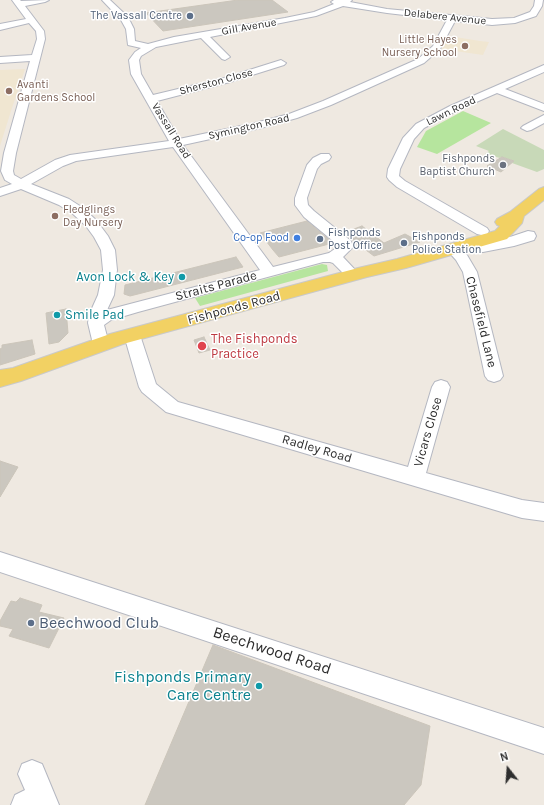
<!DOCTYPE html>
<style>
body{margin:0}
#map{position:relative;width:544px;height:805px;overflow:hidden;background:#efe9e1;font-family:Karla,sans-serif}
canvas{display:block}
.north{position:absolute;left:488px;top:749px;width:40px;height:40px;-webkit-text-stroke:3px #fff;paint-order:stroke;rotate:343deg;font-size:11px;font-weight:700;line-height:16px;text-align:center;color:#2e2e2e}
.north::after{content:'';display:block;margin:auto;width:14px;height:18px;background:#2e2e2e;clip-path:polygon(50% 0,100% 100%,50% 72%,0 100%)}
</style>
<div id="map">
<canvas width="544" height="805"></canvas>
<div class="north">N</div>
</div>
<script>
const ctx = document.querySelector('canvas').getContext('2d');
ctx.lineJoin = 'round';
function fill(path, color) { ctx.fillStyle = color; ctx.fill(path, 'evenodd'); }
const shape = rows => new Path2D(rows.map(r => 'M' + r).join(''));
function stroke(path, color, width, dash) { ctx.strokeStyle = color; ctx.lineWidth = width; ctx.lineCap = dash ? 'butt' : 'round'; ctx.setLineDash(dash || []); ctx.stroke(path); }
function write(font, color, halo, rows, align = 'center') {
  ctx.font = font + ' Karla,sans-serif'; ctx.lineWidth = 3; ctx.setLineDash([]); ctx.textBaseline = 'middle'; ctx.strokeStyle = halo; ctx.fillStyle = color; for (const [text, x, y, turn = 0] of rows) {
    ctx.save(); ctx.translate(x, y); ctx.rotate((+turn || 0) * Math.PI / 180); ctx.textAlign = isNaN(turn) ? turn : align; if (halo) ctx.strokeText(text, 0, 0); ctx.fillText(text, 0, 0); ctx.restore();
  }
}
const education = shape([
 [449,36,480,41,489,42,483,55,441,49],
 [25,69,11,111,0,146,0,70]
]);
const green = shape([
 [463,111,491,123,437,154,417,147,426,131],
 [322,264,327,265,328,271,200,306,195,298]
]);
const cemetery = shape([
 [503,129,544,150,544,169,537,172,512,163,514,161,502,157,500,158,485,154,489,151,476,146]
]);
const building = shape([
 [238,0,272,0,288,12,163,31,146,13,238,0],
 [502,157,514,161,501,172,487,166,502,157],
 [307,221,333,243,279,257,273,250,260,233,307,221],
 [362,226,384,243,405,234,420,242,374,256,343,233,362,226],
 [236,257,243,267,138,294,130,296,124,294,125,285,236,257],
 [66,309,68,333,59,342,49,344,46,313,66,309],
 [204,337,210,350,199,353,194,340,204,337],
 [32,340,35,354,0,365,0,349,2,348,2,345,32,340],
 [0,461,18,467,0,497,0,461],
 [20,598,42,605,39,612,64,618,49,648,9,636,13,629,0,626,0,621,11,601,16,602,20,598],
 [213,645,430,726,421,785,404,805,145,805,213,645]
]);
const street = shape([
 [12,0,20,0,21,1,49,0,45,2,25,6,44,31,45,39,16,153,13,171,14,175,21,179,55,160,70,155,169,141,131,74,129,60,135,52,141,48,128,45,126,29,121,20,102,0,110,0,128,17,134,29,135,41,148,44,174,37,285,18,314,12,334,4,331,2,334,0,352,0,350,2,387,9,492,19,514,18,530,12,534,6,535,0,543,0,542,6,536,16,515,23,492,25,455,21,440,49,424,63,331,105,297,118,261,128,183,145,273,267,329,253,339,246,304,217,295,205,295,198,307,165,313,158,321,154,329,154,331,157,329,160,321,164,317,169,307,198,308,205,314,211,351,241,353,247,343,257,360,275,358,278,353,280,348,278,333,263,330,262,323,262,138,312,111,320,104,325,109,344,107,348,101,350,95,348,93,344,88,323,89,315,98,295,103,270,101,250,94,237,86,226,73,214,59,205,21,189,0,196,0,188,12,184,5,180,1,171,4,153,30,61,0,63,0,57,32,55,37,39,36,31,29,23,0,30,0,24,26,19,12,0],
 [343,6,387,13,447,20,433,46,418,59,323,101,289,114,255,123,179,139,157,101,230,82,284,65,286,63,281,60,224,78,153,95,141,74,139,60,141,56,156,47,201,38,222,59,225,60,230,57,210,37,316,16,343,6],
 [173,147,260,270,107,310,114,295,117,270,115,250,108,236,96,220,83,208,69,199,31,184,63,166,76,161,173,147],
 [544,65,544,72,505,89,544,104,544,111,497,93,458,110,424,128,414,139,400,169,399,176,405,181,487,228,489,231,487,234,482,235,477,234,397,187,389,180,387,177,388,169,403,138,416,124,450,106,544,65],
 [544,115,544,123,531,130,527,131,521,128,523,126,544,115],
 [453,245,458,246,467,255,477,272,503,376,500,380,494,382,488,380,485,376,463,272,456,260,446,249,448,246,453,245],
 [132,329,138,331,140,335,156,384,178,402,408,467,432,387,435,382,441,380,447,382,450,387,426,473,522,500,544,503,544,521,522,518,166,412,142,392,139,387,124,335,126,331,132,329],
 [0,552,544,728,544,754,0,572,0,552],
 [32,760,42,764,59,805,11,805,15,795,25,790,18,774,22,764,32,760]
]);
const secondary = shape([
 [528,231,534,232,536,236,534,240,514,246,483,252,463,251,457,250,454,246,457,242,463,241,483,242,510,237,528,231]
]);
const primary = shape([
 [544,187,544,200,524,216,522,223,507,239,406,268,367,277,123,344,21,381,0,387,0,370,13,368,110,334,358,268,397,259,495,231,500,226,497,225,495,222,497,219,510,212,539,189,544,187]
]);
const markers = [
 [190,16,4,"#5c6f8a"],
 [465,46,4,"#8d6e63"],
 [9,91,4,"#8d6e63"],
 [503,165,4,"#6b7280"],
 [55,216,4,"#8d6e63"],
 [297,238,4,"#3f7fe0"],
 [320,239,4,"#5c6f8a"],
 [404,243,4,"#5c6f8a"],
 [182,277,4,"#0f9aa8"],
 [57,315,4,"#0f9aa8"],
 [202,346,5,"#e0444e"],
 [31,623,4,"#5c6f8a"],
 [259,686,4,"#0f9aa8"]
];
const farServicenames = [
 ["The Vassall Centre",182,16,"right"],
 ["Fishponds",328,233],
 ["Post Office",328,246],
 ["Fishponds",412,237],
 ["Police Station",412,250]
];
const farStreetnames = [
 ["Delabere Avenue",445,17,6],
 ["Gill Avenue",249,27,-10],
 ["Sherston Close",216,82,-15],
 ["Lawn Road",451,111,-26],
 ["Symington Road",249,127,-13],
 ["Vassall Road",171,131,58]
];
const farEducationnames = [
 ["Little Hayes",457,40,"right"],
 ["Nursery School",457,53,"right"],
 ["Avanti",17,85],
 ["Gardens School",17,98],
 ["Fledglings",63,210],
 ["Day Nursery",63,223]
];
const farWorshipnames = [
 ["Fishponds",495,159],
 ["Baptist Church",495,172]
];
const farShopnames = [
 ["Co-op Food",289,238]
];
const cultureNames = [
 ["Avon Lock & Key",174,277],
 ["Smile Pad",65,315,"left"]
];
const streetNames = [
 ["Straits Parade",216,286,-15],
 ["Fishponds Road",234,308,-15],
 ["Chasefield Lane",481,322,76],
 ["Vicars Close",428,432,-74],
 ["Radley Road",317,449,16]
];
const healthNames = [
 ["The Fishponds",211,339],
 ["Practice",211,354]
];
const nearServicenames = [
 ["Beechwood Club",39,623]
];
const nearStreetnames = [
 ["Beechwood Road",272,651,18]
];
const nearCulturenames = [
 ["Fishponds Primary",251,677],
 ["Care Centre",251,695]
];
fill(education, '#f0e6d1');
fill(green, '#b6e59e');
fill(cemetery, '#c8d9b8');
fill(building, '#cbc7bf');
stroke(building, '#cbc5ba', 1);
stroke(street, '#b4b7c1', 2);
stroke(secondary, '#b4b7c1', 2);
stroke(primary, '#c9c9c9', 2);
fill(street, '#fff');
fill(secondary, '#fff');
fill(primary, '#f2d163');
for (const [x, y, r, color] of markers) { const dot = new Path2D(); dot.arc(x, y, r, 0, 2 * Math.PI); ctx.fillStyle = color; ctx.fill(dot); stroke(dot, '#fff', 1.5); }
write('11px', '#4e5e75', '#fff', farServicenames, 'left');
write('11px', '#2e2e2e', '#fff', farStreetnames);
write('11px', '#785e54', '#fff', farEducationnames, 'left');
write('11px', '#5b616d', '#fff', farWorshipnames, 'right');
write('11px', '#366cbe', '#fff', farShopnames, 'right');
write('13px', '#0d838f', '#fff', cultureNames, 'right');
write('13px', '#2e2e2e', '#fff', streetNames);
write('13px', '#be3a42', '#fff', healthNames, 'left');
write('16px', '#4e5e75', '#fff', nearServicenames, 'left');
write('16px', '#2e2e2e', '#fff', nearStreetnames);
write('16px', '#0d838f', '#fff', nearCulturenames, 'right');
</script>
